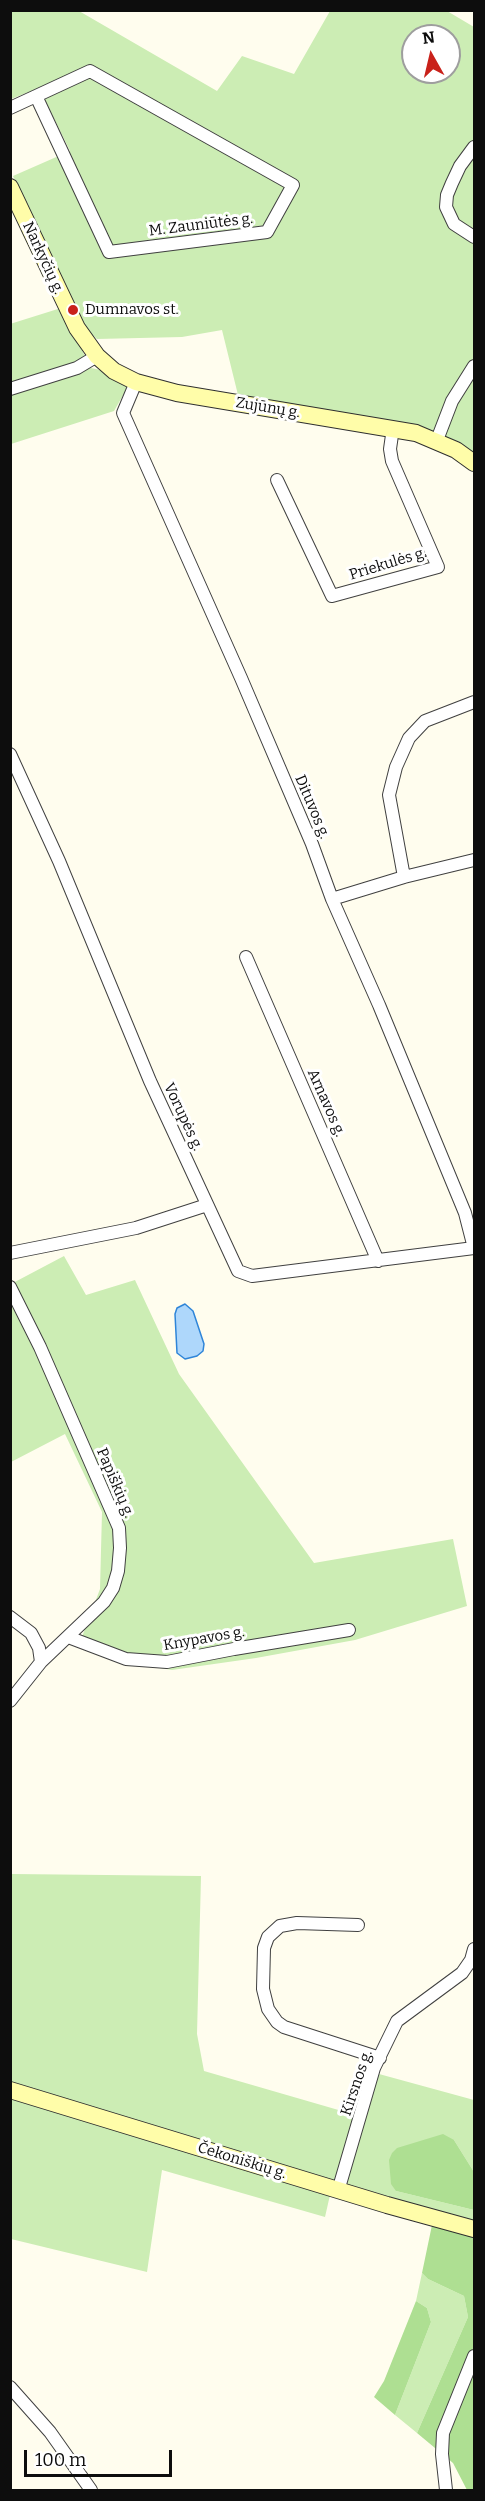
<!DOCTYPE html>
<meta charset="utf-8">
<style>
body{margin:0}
#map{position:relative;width:485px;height:2501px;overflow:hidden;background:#fffdee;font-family:Bitter,serif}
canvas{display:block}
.frame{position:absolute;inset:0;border:12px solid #0d0d0d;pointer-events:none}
.north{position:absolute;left:401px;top:24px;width:60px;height:60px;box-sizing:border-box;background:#fff;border:2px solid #9e9e9e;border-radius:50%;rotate:352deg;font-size:16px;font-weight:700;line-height:24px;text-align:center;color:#0d0d0d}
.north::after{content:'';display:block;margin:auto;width:21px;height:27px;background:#c9211a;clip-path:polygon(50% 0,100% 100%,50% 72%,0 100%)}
.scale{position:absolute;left:24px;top:2450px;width:148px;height:27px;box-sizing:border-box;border:3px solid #0d0d0d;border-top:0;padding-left:8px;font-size:18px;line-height:21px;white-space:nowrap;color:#0d0d0d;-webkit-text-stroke:4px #fff;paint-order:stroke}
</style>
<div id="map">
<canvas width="485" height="2501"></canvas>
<div class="frame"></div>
<div class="north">N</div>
<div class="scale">100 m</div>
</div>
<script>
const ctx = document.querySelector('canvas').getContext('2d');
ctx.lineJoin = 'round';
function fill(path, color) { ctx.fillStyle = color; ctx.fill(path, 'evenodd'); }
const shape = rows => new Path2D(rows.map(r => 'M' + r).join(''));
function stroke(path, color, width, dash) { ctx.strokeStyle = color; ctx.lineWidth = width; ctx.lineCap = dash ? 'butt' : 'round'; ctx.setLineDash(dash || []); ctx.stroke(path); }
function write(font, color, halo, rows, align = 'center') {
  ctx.font = font + ' Bitter,serif'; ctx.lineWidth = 6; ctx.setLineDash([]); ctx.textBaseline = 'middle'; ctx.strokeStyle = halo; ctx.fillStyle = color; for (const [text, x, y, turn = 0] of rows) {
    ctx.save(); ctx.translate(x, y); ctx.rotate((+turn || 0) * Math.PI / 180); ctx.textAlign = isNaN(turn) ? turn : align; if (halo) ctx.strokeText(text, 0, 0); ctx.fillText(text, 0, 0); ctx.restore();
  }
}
const green = shape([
 [11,11,79,11,217,91,242,56,294,74,330,11,447,11,474,27,474,454,238,395,222,330,182,337,97,339,86,329,13,176,70,151,39,88,11,99],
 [413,36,449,36,449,72,413,72],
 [61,308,91,368,101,370,129,385,114,411,11,444,10,324],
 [64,1256,86,1295,135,1280,179,1374,314,1563,453,1539,467,1606,355,1640,256,1658,172,1670,119,1661,82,1637,100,1589,102,1512,65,1434,11,1462,11,1284],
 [12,1874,201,1876,197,2034,204,2071,366,2118,379,2074,474,2100,474,2172,454,2140,396,2191,474,2210,474,2221,355,2189,11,2082],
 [11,2099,330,2195,325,2217,162,2170,147,2272,11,2239],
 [422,2273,428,2279,464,2296,468,2317,417,2433,395,2415,431,2322,427,2308,416,2301]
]);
const forest = shape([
 [443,2134,454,2140,474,2172,474,2210,396,2191,391,2184,389,2160,392,2153,397,2148],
 [432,2225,474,2236,474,2490,467,2490,453,2463,417,2433,468,2317,464,2296,428,2279,422,2273],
 [416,2301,427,2308,431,2322,395,2415,374,2397,384,2381]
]);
const water = shape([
 [185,1304,193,1311,204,1344,203,1351,197,1356,185,1359,177,1353,175,1314,177,1308,185,1304]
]);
const street = shape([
 [10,108,36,96,90,71,293,185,267,232,109,252,36,96],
 [474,147,460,166,452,183,447,195,446,207,454,224,474,237],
 [136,382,123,413,241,678,312,844,332,899,379,1005,465,1213,474,1248],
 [10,389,77,368,97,356],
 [437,440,452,401,474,366],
 [277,480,332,596,438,567,392,461,390,449,393,428],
 [10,754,59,861,150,1081,238,1271,252,1276,474,1248],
 [404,877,389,795,396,767,409,738,425,721,474,702],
 [332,899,404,877,474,860],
 [246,957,378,1261],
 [10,1253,136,1228,207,1205],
 [10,1287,40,1347,119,1528,120,1548,118,1571,113,1588,104,1602,41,1662,10,1701],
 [10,1617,31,1633,39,1648,41,1662],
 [68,1637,126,1659,167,1662,234,1649,349,1630],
 [358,1925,297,1923,280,1926,268,1937,264,1948,263,1989,268,2009,277,2022,284,2027,380,2058],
 [338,2191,374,2068,397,2021,462,1973,471,1960,474,1949],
 [10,2387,50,2432,91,2490],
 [446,2490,442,2454,443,2433,474,2356]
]);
const secondary = shape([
 [10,187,77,328,97,356,114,371,136,382,177,393,416,433,456,450,474,463],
 [10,2090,387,2205,474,2229]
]);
const markers = [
 [73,310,6,"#c9211a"]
];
const streetNames = [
 ["M. Zauniūtės g.",201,225,-7],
 ["Narkyčių g.",43,258,65],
 ["Zujūnų g.",268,408,9],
 ["Priekulės g.",388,564,-17],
 ["Dituvos g.",312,807,67],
 ["Arnavos g.",326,1103,66],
 ["Vorupės g.",183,1117,65],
 ["Papiškių g.",115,1483,67],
 ["Knypavos g.",204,1639,-10],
 ["Kirsnos g.",357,2083,-71],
 ["Čekoniškių g.",242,2161,17]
];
const poiNames = [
 ["Dumnavos st.",85,310]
];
fill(green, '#ccedb4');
fill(forest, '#aedf92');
fill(water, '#aed7fb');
stroke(water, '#2f85d8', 1.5);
stroke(street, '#404040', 14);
stroke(secondary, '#2f2f2f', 18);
stroke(street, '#fff', 12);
stroke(secondary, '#fffda9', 16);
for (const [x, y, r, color] of markers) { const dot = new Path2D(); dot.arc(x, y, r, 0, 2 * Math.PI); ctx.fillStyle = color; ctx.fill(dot); stroke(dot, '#fff', 2); }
write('15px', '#0d0d0d', '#fff', streetNames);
write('15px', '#0d0d0d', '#fff', poiNames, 'left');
</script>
